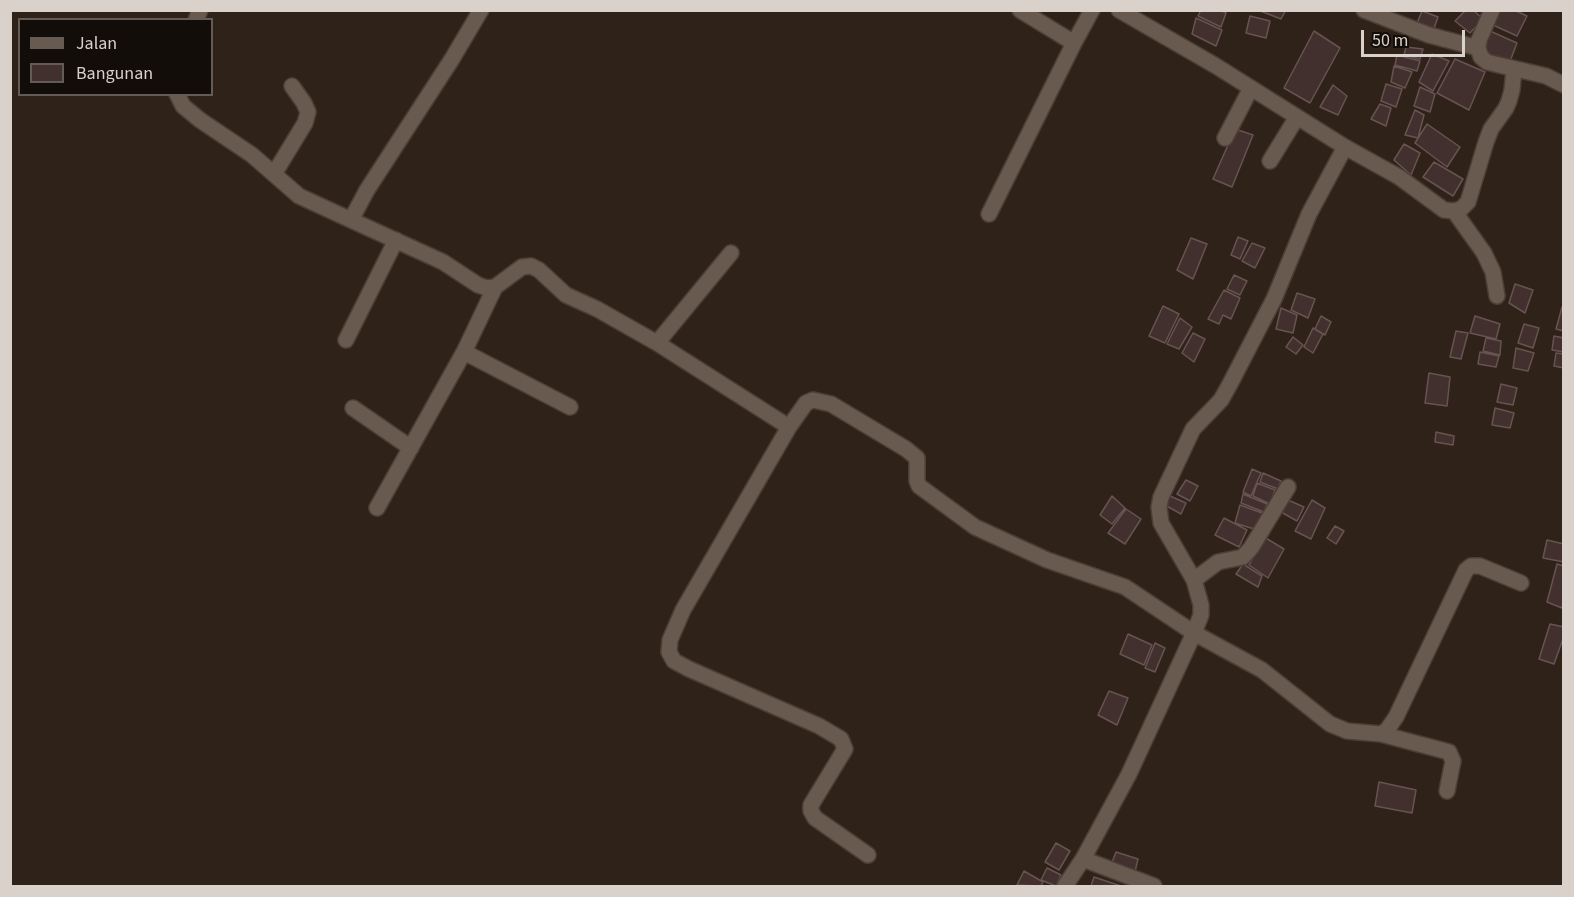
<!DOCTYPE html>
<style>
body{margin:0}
#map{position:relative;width:1574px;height:897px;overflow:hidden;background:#2f2218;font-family:"Source Sans 3",sans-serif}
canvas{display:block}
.frame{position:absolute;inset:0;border:12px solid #dad1ca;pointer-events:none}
.legend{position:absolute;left:18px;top:18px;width:195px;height:78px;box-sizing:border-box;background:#130d09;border:2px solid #635b56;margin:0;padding:8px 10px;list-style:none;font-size:18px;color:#dad1ca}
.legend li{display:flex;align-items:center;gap:12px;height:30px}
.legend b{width:30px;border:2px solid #635b56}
.scale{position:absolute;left:1361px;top:30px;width:104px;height:27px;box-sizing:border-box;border:3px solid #dad1ca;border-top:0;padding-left:8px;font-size:18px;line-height:21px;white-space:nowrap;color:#dad1ca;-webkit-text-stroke:4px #130d09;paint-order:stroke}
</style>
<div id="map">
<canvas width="1574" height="897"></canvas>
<div class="frame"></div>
<ul class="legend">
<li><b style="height:8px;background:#695a4f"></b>Jalan</li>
<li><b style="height:16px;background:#42302e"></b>Bangunan</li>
</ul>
<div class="scale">50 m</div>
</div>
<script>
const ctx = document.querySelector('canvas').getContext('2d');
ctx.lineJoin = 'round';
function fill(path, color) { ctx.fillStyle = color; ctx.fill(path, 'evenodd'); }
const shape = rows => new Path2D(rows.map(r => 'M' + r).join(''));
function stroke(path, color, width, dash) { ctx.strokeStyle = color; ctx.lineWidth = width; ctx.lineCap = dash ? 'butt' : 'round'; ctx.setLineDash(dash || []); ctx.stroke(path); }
const building = shape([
 [1201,10,1220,10,1226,13,1221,27,1198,16,1201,10],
 [1258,10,1286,10,1281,19,1258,10],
 [1466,10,1473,10,1483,19,1470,33,1455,21,1466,10],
 [1499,10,1514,10,1527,16,1517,36,1493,25,1499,10],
 [1422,11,1438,17,1432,34,1415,28,1422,11],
 [1250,16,1270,21,1266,38,1246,33,1250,16],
 [1196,18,1222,30,1216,46,1192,34,1196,18],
 [1314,31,1340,48,1310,103,1284,88,1314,31],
 [1490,31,1517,43,1509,64,1483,55,1490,31],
 [1406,47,1423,49,1420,59,1404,55,1406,47],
 [1432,54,1449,61,1433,91,1419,82,1432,54],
 [1397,55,1420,61,1417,71,1395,65,1397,55],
 [1455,59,1485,72,1469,110,1437,93,1455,59],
 [1394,66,1412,72,1405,88,1391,82,1394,66],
 [1386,84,1402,89,1396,107,1381,101,1386,84],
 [1333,85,1347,96,1338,115,1320,107,1333,85],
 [1420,87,1435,94,1430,112,1414,106,1420,87],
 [1380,104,1391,108,1386,126,1371,119,1380,104],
 [1415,110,1424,115,1418,138,1405,135,1415,110],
 [1427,124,1460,147,1447,167,1415,143,1427,124],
 [1235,129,1253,135,1232,187,1213,179,1235,129],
 [1404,144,1420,153,1411,175,1394,160,1404,144],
 [1434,162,1463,179,1453,196,1423,177,1434,162],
 [1238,237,1248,241,1240,259,1231,255,1238,237],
 [1191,238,1207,244,1193,279,1177,270,1191,238],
 [1252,243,1265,248,1255,268,1242,261,1252,243],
 [1234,275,1247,281,1240,295,1227,289,1234,275],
 [1515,284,1533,290,1525,313,1509,303,1515,284],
 [1224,290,1240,298,1231,319,1223,315,1219,324,1208,319,1224,290],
 [1297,293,1315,299,1308,318,1291,310,1297,293],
 [1163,306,1179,314,1165,343,1149,336,1163,306],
 [1562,307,1564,308,1564,331,1556,329,1562,307],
 [1281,308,1297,315,1293,333,1276,329,1281,308],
 [1321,316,1331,322,1325,335,1315,329,1321,316],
 [1475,316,1500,324,1496,339,1470,333,1475,316],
 [1180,318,1192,327,1179,349,1167,344,1180,318],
 [1524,324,1539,328,1533,348,1518,343,1524,324],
 [1313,328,1323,334,1313,353,1304,347,1313,328],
 [1456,331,1468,333,1461,359,1450,357,1456,331],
 [1193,333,1205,339,1194,362,1182,353,1193,333],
 [1554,336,1564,338,1564,352,1552,350,1554,336],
 [1293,337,1303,345,1296,354,1286,347,1293,337],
 [1486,338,1501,341,1500,355,1483,351,1486,338],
 [1516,348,1534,353,1528,371,1513,368,1516,348],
 [1480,352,1499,356,1496,367,1478,364,1480,352],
 [1556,353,1564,354,1564,368,1554,366,1556,353],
 [1429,373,1450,377,1447,406,1425,403,1429,373],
 [1501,384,1517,388,1513,405,1497,402,1501,384],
 [1495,408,1514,413,1510,428,1492,425,1495,408],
 [1436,432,1454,436,1453,445,1435,442,1436,432],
 [1252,469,1261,473,1251,496,1243,492,1252,469],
 [1263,473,1281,481,1278,489,1260,482,1263,473],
 [1186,480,1198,486,1190,501,1177,494,1186,480],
 [1257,483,1275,490,1270,504,1253,496,1257,483],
 [1243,494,1267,504,1264,512,1241,503,1243,494],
 [1112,496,1125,508,1112,524,1100,515,1112,496],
 [1170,496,1186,503,1181,514,1163,504,1170,496],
 [1288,500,1304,507,1297,521,1281,512,1288,500],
 [1312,500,1325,508,1311,539,1295,531,1312,500],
 [1240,505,1262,513,1257,530,1235,523,1240,505],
 [1126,509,1141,519,1125,544,1108,533,1126,509],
 [1224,518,1247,530,1239,547,1215,535,1224,518],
 [1335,526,1344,531,1336,544,1327,538,1335,526],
 [1264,537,1284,549,1268,578,1249,565,1264,537],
 [1547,540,1564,544,1564,562,1543,558,1547,540],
 [1243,564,1262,576,1258,587,1236,574,1243,564],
 [1557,564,1564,566,1564,600,1562,608,1547,602,1557,564],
 [1550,624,1564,627,1564,636,1554,664,1539,659,1550,624],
 [1128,634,1152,645,1144,665,1120,654,1128,634],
 [1155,643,1165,648,1155,672,1145,668,1155,643],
 [1109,691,1128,698,1117,725,1098,715,1109,691],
 [1379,782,1416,790,1412,813,1375,806,1379,782],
 [1056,843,1070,851,1059,870,1045,862,1056,843],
 [1116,852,1138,859,1134,876,1111,865,1116,852],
 [1047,868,1061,875,1056,886,1041,880,1047,868],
 [1024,871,1043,882,1041,886,1017,885,1024,871],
 [1094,877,1121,886,1091,886,1094,877]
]);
const minor = shape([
 [481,10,452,59,367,190,351,220,443,262,478,285,487,288,495,287,522,267,531,266,539,270,566,295,597,309,657,343,789,427],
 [1020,10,1074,43,1092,10],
 [1119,10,1216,66,1345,147,1399,177,1444,210,1454,211,1461,209,1468,202,1486,142,1491,129,1506,108,1509,101,1512,90,1514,69],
 [1364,10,1429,35,1478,48],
 [1492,10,1479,40,1478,48,1481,57,1487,62,1499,65,1546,76,1564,85],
 [196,20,200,10],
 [177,94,183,106,200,120,252,155,299,196,351,220],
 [1225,138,1251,88],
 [1270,161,1297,117],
 [274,174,305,123,308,112,304,103,292,86],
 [1454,211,1484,253,1493,272,1497,296],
 [989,214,1074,43],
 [346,340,396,240],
 [657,343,731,253],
 [464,352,570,407],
 [353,408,411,448],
 [377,508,464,352,495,287],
 [1194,580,1218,562,1243,557,1251,548,1288,487],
 [1381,734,1449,752,1453,761,1447,791],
 [868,855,815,818,811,811,811,805,845,749,841,739,819,726,689,669,674,661,669,652,670,640,683,610,789,427,806,403,813,400,831,404,906,449,917,458,917,481,919,486,975,527,1047,560,1125,587,1194,633,1262,670,1330,724,1347,731,1381,734,1387,730,1396,717,1466,570,1471,566,1480,566,1521,583],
 [1083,859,1154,886],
 [1065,886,1083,859,1129,774,1194,633,1201,615,1201,605,1194,580,1161,523,1159,507,1161,497,1193,429,1221,400,1230,384,1274,299,1309,214,1345,147]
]);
fill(building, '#42302e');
stroke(building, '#675452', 1.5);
stroke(minor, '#4a3e37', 18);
stroke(minor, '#695a4f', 15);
</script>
